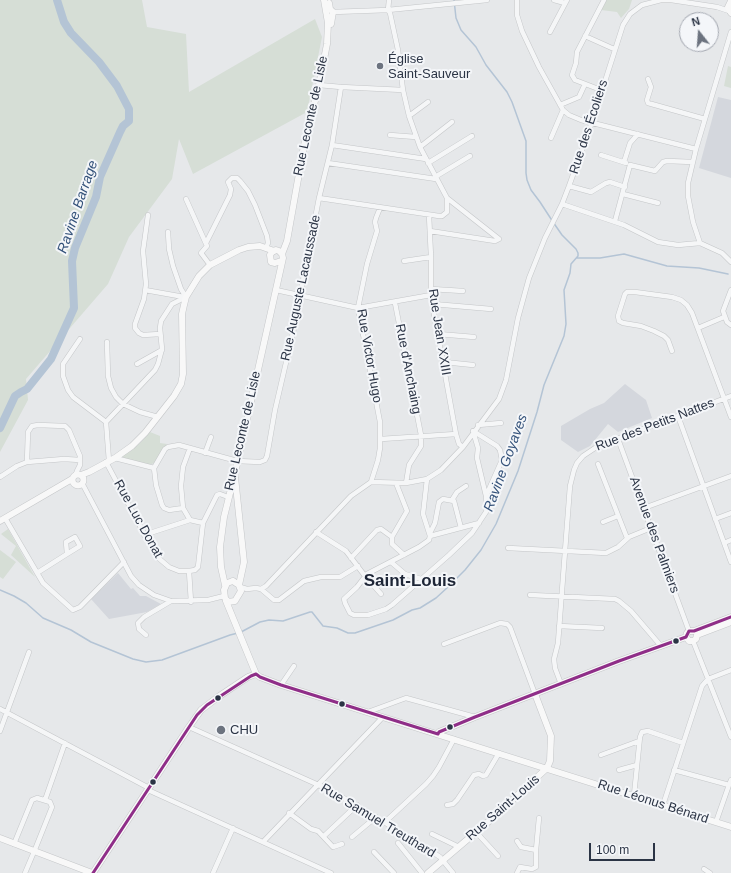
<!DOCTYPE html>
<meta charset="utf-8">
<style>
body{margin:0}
#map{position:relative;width:731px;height:873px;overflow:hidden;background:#e6e8ea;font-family:Arial,sans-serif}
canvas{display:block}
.north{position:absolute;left:679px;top:12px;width:40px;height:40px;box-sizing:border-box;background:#f4f6f9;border:1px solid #a4a8b1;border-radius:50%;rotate:343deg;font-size:11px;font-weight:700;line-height:16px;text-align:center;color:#2b3445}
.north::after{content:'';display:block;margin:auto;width:14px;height:18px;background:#6c737f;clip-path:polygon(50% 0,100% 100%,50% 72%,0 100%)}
.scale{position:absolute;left:589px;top:843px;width:66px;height:18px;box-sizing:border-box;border:2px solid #2b3445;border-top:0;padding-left:5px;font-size:12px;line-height:14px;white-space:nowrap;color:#2b3445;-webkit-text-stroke:3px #f4f6f9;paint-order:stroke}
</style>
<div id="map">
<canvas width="731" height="873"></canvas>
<div class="north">N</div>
<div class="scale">100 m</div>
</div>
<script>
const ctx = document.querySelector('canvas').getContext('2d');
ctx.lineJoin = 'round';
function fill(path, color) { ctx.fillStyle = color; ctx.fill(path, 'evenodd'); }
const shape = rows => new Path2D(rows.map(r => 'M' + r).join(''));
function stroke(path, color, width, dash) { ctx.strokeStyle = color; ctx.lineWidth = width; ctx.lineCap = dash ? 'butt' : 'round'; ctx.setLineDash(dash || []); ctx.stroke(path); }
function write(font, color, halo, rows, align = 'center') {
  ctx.font = font + ' Arial,sans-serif'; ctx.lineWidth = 4; ctx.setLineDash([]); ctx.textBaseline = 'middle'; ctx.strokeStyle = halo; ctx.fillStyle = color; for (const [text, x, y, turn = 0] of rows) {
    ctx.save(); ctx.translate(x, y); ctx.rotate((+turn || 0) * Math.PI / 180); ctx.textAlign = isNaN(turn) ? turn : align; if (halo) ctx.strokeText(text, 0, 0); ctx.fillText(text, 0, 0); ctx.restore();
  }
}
const built = shape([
 [718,97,731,100,731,178,699,168],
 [625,384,646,400,652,418,618,432,608,424,590,446,578,452,561,440,561,426,590,409,604,403],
 [118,573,131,589,133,588,140,596,146,596,161,604,147,612,109,619,91,599]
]);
const green = shape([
 [0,0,142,0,147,27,186,34,189,92,315,19,322,37,307,112,193,174,179,139,172,179,129,237,108,284,26,379,28,400,0,452],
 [606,0,632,0,629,9,621,18,617,12,601,10],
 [728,66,731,67,731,88,724,86],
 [150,432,160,436,160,443,167,444,157,462,149,465,121,457,139,444],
 [8,529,35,577,11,555,16,546,1,534],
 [0,550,16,562,3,579,0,577]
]);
const stream = shape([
 [577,258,600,258,624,254,667,266,699,268,728,274],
 [0,590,14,596,26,603,43,618,71,630,91,642,133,659,146,662,162,660,230,635,238,633],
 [241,632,260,622,269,620,283,621,310,612,312,612,323,626,337,628,348,633,355,633,393,620,412,610,420,608,436,598,448,587,465,570,481,550,496,524,518,471,537,412,544,385,564,336,566,324,564,290,570,273,571,264,578,256,578,253,576,249,562,235,553,222,540,202,531,190,527,180,526,173,526,141,512,102,507,92,486,65,476,47,461,30,456,18,454,0]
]);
const river = shape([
 [0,428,15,396,21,392,27,389,51,359,74,308,72,261,75,248,96,197,100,177,120,132,123,126,129,121,129,109,117,86,99,62,71,33,64,22,57,0]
]);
const street = shape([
 [389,0,388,10,390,13,398,50,403,90,409,116,420,147,447,198,499,239,495,241,430,231],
 [517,0,517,15,522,31,539,67,563,110,569,115,581,120,696,149],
 [554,0,565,3],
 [333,12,388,10,487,0],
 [550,32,567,0],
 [585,36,614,49],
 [648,79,651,87,647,100,648,103,705,119],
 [319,85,341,87,403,90],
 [601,90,575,80,572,75,576,63,577,52,604,0],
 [560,105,579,97,585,84],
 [409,116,428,102],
 [390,135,416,137],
 [551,138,563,110],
 [332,145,426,159],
 [420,147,452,122],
 [601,155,626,163],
 [624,162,630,143,638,134],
 [328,163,436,179],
 [428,163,472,136],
 [435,177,470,156],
 [569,186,591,192,606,183,610,182,625,187],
 [623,194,658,203],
 [319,198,439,216,442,216,447,212,447,198],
 [186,199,207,246,201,253,210,265],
 [562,204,624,225,658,242,678,245,700,243,722,253,731,262],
 [148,215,143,251,146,284,144,299,135,324,135,328,139,333,143,335,160,334],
 [429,215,431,257,431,289,434,314,456,434,459,444,463,447],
 [615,221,630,165,655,171,663,162,667,161,693,162],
 [168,232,169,249,173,266,181,289,186,297],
 [206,243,230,195,231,189,228,182,232,178,237,178,240,181,248,191,255,205,267,236,268,243,266,248],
 [700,243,693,222,688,196,688,183,696,149,731,32],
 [404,261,431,257],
 [431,289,463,291],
 [145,290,184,297],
 [276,290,358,308,431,295],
 [731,290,723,311,727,322,731,325],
 [395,303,421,435,421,446,409,465,406,483],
 [433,304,491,309],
 [698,328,724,317],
 [438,334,474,337],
 [80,339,63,364,63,376,68,390,73,397,106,422,109,461],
 [107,342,108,376,111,388,116,397,123,404,140,412,158,417],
 [672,351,668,340,664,336,654,331,641,326,623,323,619,321,618,316,625,294,627,292,635,292,672,297,681,300,687,305,692,313,731,417],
 [444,362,473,365],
 [137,364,162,350],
 [678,416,731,562],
 [106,422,155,370,158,364,162,349,160,328,161,321,172,304,186,297],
 [478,425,501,423],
 [473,431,478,448,477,458,486,496],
 [381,439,456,434],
 [618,439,689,631],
 [190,448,183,467,181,486,183,508,190,520],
 [205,453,211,437],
 [115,458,154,468],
 [27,462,28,432,32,426,38,425,65,426,69,430,80,456,80,465,77,471,76,474],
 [106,462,156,556,169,567,179,571,189,571,195,570,198,567,203,523,217,495,220,494,228,497],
 [598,464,627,538],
 [0,477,17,466,27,462,64,459,80,460],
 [427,479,423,514,430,536,429,540,419,547,367,574,357,587,344,599,345,603,350,613,354,615,368,615,386,609,392,605,449,555,472,533,486,512,487,508,486,496,502,460,500,450,497,446,473,431],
 [371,482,378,460,380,448,380,422,358,308,367,264,377,231,375,222,376,218,380,208],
 [82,483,131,576,139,585,154,595,171,601,208,600,224,596],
 [452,500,457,492,466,486],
 [183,508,169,510,164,508,162,505,156,485,154,468,165,449,168,447,179,445,237,461,260,462,265,460,267,456,275,410,301,298,301,291,319,198,332,145,341,87],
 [644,508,731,476],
 [5,518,43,583,73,610,80,607,124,562],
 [715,519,731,513],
 [603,522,618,516],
 [316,532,346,551,365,576,381,594],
 [430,533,435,523,439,502,443,499,454,501,461,528],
 [144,535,190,520,203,523],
 [430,536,479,523],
 [392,537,407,511,396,483],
 [724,543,731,540],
 [508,548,606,553,618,547,629,537,651,528],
 [351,558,377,530,381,529,392,537,392,544,404,555],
 [391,562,405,574,421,579],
 [189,571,191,602],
 [37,573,67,554,80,546,75,537,66,542,67,554],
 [240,587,247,589,256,588,261,589,266,586,351,496,371,482,406,483,427,479,441,470,463,447,499,399,506,380,518,318,529,278,545,238,562,204,569,186,592,122,623,25,630,14,642,5,661,0,671,0,717,7,729,11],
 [261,589,274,600,279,600,304,581,321,577,340,577,358,566],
 [530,595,615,599,619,601,631,611,661,646],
 [559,626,602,628],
 [146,635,139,629,138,623,144,617,171,601],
 [693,641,731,737],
 [444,644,500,623,507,624,510,627,535,694],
 [561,684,555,668,554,659,558,643,570,486,574,470,577,463,583,456,598,446,731,396],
 [281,685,294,666],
 [0,709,149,788],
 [368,712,406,698,475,717],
 [189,727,332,791,414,840,440,857,453,873],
 [0,731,29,652],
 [601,755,639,741],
 [619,770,637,765],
 [674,770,729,785,731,780],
 [148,790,331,873],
 [634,795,640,737,642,732,648,731,683,743],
 [45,800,65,743],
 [447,805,453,804,457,800,474,775,479,774,483,776,486,775,499,753],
 [663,805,702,686,708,679,731,670],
 [289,813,311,829,318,831,333,847,342,844],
 [385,822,426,784,433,776,439,767,454,739],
 [716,822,729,785],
 [476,832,498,856],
 [432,834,459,847],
 [324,836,357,805],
 [352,837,376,817],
 [517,841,521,847,536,850],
 [263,842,381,719,382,717],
 [398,843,422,873],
 [14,844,32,800,37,798,50,802,52,807,36,847,25,873],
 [374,852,394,873],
 [704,869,710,873],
 [213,873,233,828],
 [517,873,520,867,532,869,536,867,536,850,539,818]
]);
const secondary = shape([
 [731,1,728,7,731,13],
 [329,3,330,9,333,12,331,24],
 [282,254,287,241,305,140,319,85,327,44,328,23,324,0],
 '72.5 480a5.5 5.5 0 1 1 11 0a5.5 5.5 0 1 1-11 0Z',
 [81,475,89,472,115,458,132,446,145,433,174,396,181,384,183,374,182,314,184,305,186,297,199,276,210,265,239,250,248,247,260,246,274,251],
 [235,477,244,562,239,585],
 [0,521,72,479],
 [233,581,239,585,241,591,235,601,228,602,225,598,224,590,227,583,233,581],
 [225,585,221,567,220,547,224,517,235,473,283,258,282,254,279,251,276,250,272,252,270,255,271,262,275,263,281,261],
 [226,601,256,674],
 [686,637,689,641,693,641,696,639,697,635,731,622],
 [686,637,687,633,689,631,694,631,731,617],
 [256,674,260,677,281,685,731,827],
 [438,734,439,732,475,717,619,661,686,637],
 [0,838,92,873],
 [93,873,189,727,201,710,218,697,248,677,256,674],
 [428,873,495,816,547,768,550,761,551,736,535,694]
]);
const bus1 = shape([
 [93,873,197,715,207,705,251,676,256,674,260,677,281,685,438,734,439,732,475,717,619,661,686,637,689,631,694,631,731,617]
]);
const markers = [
 [380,66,4,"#6c737f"],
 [676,641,3.5,"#2b3445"],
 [218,698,3.5,"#2b3445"],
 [342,704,3.5,"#2b3445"],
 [450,727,3.5,"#2b3445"],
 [221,730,5,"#6c737f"],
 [153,782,3.5,"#2b3445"]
];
const poiNames = [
 ["Église",388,59],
 ["Saint-Sauveur",388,74],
 ["CHU",230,730]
];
const streetNames = [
 ["Rue Leconte de Lisle",311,116,-78],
 ["Rue des Écoliers",589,127,-72],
 ["Rue Auguste Lacaussade",301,288,-78],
 ["Rue Jean XXIII",439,332,81],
 ["Rue Victor Hugo",369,356,80],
 ["Rue d'Anchaing",408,369,79],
 ["Rue des Petits Nattes",655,425,-21],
 ["Rue Leconte de Lisle",243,431,-77],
 ["Rue Luc Donat",138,519,61],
 ["Avenue des Palmiers",654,535,70],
 ["Rue Léonus Bénard",653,802,18],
 ["Rue Saint-Louis",503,808,-41],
 ["Rue Samuel Treuthard",378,821,31]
];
const waterNames = [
 ["Ravine Barrage",78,207,-71],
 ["Ravine Goyaves",506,463,-70]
];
const districtNames = [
 ["Saint-Louis",410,581]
];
fill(built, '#d4d7dd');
fill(green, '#d6ded6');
stroke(stream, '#b4c4d5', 1.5);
stroke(river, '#b4c4d5', 8);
stroke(street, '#c4c6c8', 5.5);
stroke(secondary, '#c4c6c8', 7);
stroke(street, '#f5f6f7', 4.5);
stroke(secondary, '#f8f8f8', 6);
stroke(bus1, '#8f2e88', 3);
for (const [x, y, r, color] of markers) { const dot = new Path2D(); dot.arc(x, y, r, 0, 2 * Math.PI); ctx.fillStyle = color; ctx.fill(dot); stroke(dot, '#f4f6f9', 1.5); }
write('13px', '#2b3445', '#f4f6f9', poiNames, 'left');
write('13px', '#2b3445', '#f4f6f9', streetNames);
write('italic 14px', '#34527a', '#f4f6f9', waterNames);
write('bold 17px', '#1d2536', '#f4f6f9', districtNames);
</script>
